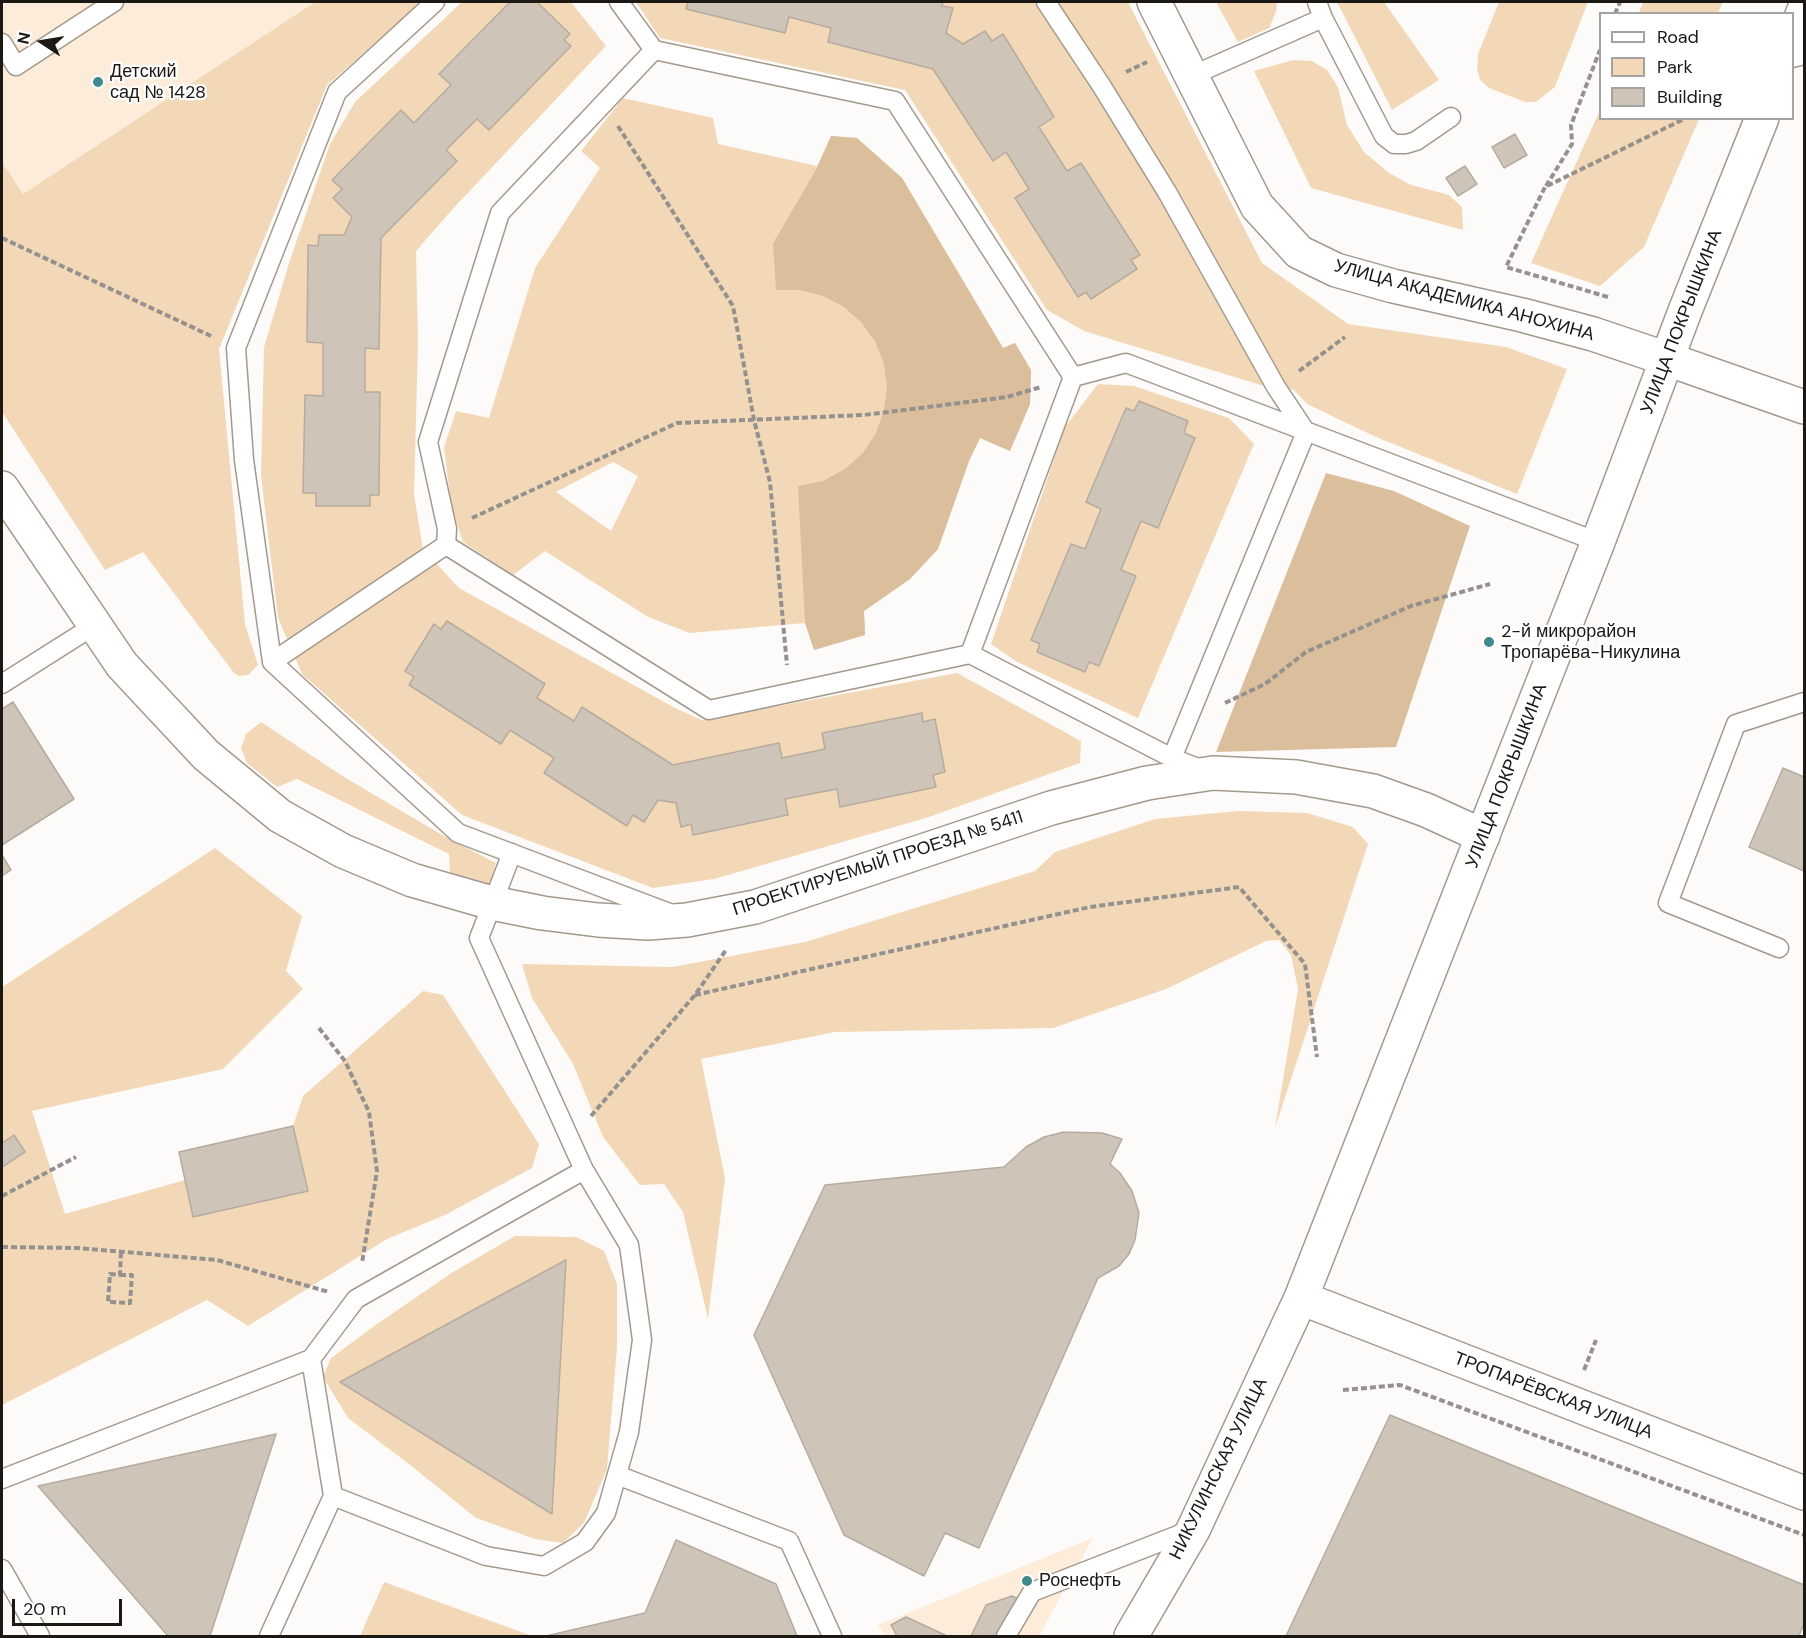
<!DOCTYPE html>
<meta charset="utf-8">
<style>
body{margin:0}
#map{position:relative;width:1806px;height:1638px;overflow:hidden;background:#fdfbf9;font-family:"DM Sans",sans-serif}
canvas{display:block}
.frame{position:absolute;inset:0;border:3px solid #1c1914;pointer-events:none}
.legend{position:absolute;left:1599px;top:12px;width:195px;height:108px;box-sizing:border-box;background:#fff;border:2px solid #a4a3a1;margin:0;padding:8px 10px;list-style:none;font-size:18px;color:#1c1914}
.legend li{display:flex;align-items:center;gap:12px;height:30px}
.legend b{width:30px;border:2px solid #a4a3a1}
.north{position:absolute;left:12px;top:12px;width:60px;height:60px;-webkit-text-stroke:4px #fff;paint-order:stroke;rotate:282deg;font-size:16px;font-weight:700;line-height:24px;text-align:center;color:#1c1914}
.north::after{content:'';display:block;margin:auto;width:21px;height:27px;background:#1c1914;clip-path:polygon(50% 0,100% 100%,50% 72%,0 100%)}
.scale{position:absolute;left:12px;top:1599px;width:110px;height:27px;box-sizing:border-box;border:3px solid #1c1914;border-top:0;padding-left:8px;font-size:18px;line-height:21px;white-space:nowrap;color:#1c1914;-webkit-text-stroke:4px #fff;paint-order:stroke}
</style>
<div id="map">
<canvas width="1806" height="1638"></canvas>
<div class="frame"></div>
<ul class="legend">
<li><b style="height:8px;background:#fff"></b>Road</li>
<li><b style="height:16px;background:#f3d8b7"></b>Park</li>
<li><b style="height:16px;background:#cec4b7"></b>Building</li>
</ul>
<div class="north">N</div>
<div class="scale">20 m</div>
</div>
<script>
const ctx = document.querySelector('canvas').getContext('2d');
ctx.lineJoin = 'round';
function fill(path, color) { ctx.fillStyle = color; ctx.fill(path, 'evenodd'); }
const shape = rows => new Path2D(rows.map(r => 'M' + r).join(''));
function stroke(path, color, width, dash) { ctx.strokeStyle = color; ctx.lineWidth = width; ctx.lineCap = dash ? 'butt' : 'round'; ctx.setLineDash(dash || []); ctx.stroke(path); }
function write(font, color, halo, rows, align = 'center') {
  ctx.font = font + ' "DM Sans",sans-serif'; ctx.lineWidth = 4.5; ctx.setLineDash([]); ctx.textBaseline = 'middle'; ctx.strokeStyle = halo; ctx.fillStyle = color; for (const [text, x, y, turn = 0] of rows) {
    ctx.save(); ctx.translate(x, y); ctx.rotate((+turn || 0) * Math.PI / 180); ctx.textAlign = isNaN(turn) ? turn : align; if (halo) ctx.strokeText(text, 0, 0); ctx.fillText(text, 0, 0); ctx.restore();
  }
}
const built = shape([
 [2,2,315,2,23,194,2,162],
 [1093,1538,1039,1636,885,1636,878,1625]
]);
const green = shape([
 [315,2,422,2,327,85,219,349,245,624,258,665,248,675,239,676,234,673,143,552,105,570,2,412,2,162,23,194],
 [462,2,510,2,439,73,451,85,414,123,401,110,332,180,342,189,333,198,352,217,344,235,319,235,318,246,308,246,307,342,323,343,323,396,305,396,303,493,316,493,316,506,369,506,370,495,379,494,380,393,365,392,365,348,379,348,381,238,457,161,446,150,477,119,489,130,570,46,564,40,569,33,537,2,571,2,606,46,450,212,416,251,418,342,414,495,423,549,459,588,675,708,702,720,957,673,1081,741,1080,763,929,817,714,879,653,888,462,815,302,674,278,618,261,476,264,347,290,260,330,144,355,102],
 [447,621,545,684,537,698,574,721,582,708,673,765,778,743,782,758,825,749,822,733,921,713,923,722,935,720,945,772,933,775,935,787,841,807,837,789,785,799,788,816,694,835,691,824,682,826,676,803,658,800,644,822,633,815,627,826,545,774,554,758,510,730,500,743,409,685,414,677,405,671,434,625,441,629],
 [636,2,688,2,687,9,785,33,789,17,831,28,828,42,933,69,992,160,1006,152,1029,189,1016,198,1091,299,1137,270,1131,260,1139,254,1081,163,1067,171,1039,127,1054,117,1003,35,992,41,985,31,963,44,946,33,952,9,942,6,943,2,1128,2,1262,263,1348,324,1506,347,1567,369,1517,494,1376,437,1307,404,1294,390,1264,386,1084,331,1047,310,905,90,660,38],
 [1216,2,1277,2,1276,12,1269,28,1238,42],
 [1337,2,1384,2,1439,80,1392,110],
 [1499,2,1588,2,1555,87,1536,102,1525,102,1489,88,1480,80,1477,68,1478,54],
 [1643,2,1723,2,1718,13,1639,13],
 [1293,60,1312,61,1327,70,1338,87,1347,125,1364,152,1389,173,1411,185,1449,195,1462,207,1463,230,1311,188,1254,71],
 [623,98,713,118,718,144,817,166,831,136,857,138,902,178,1003,348,1015,343,1031,370,1030,404,1010,451,980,438,969,461,938,549,910,579,864,611,865,635,814,650,805,623,690,633,648,617,545,551,513,575,463,542,451,505,444,447,456,411,489,418,535,268,600,168,581,151],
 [613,462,638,476,611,531,556,492],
 [1600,110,1600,118,1699,119,1644,247,1600,286,1531,263],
 [1098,384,1134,386,1229,418,1254,444,1138,718,1017,662,991,644,1065,427],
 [1139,401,1188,421,1184,433,1195,438,1158,528,1141,521,1121,570,1135,577,1099,666,1089,662,1085,672,1037,652,1040,644,1031,640,1071,544,1085,549,1101,509,1086,502,1126,408,1134,411],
 [261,722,344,777,444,836,496,863,489,887,450,873,449,854,297,779,277,787,247,763,241,748,246,734],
 [1238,811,1307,813,1353,827,1368,844,1275,1128,1298,989,1291,955,1279,940,1266,941,1166,989,1053,1028,835,1032,701,1059,725,1178,708,1319,683,1212,664,1184,640,1185,603,1137,573,1064,532,998,522,964,673,967,805,942,1035,871,1055,852,1155,819],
 [215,848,302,916,286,971,303,989,223,1069,32,1111,65,1214,185,1180,193,1217,308,1191,293,1126,303,1096,423,991,443,995,539,1144,532,1168,445,1215,387,1239,248,1326,207,1300,2,1405,2,987],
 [515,1236,576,1237,604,1251,617,1284,617,1347,607,1469,584,1523,563,1543,535,1539,476,1518,409,1464,348,1418,323,1377,331,1358,377,1324,453,1272],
 [565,1260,552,1513,341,1383,341,1382],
 [384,1582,532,1636,360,1636]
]);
const forest = shape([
 [831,136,857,138,902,178,1003,348,1015,343,1031,370,1030,404,1010,451,980,438,969,461,938,549,910,579,864,611,865,635,814,650,805,623,798,486,823,481,845,469,863,453,876,433,884,410,887,387,884,364,875,341,861,322,844,307,823,296,800,290,776,290,773,244,818,166],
 [1326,473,1394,491,1470,526,1396,747,1216,752]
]);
const building = shape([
 [510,2,537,2,570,34,564,40,571,46,489,130,477,119,446,150,457,161,381,238,379,349,365,348,365,392,380,392,379,495,370,495,370,506,316,506,316,493,303,493,305,395,323,396,323,343,307,342,308,245,318,246,319,235,344,235,352,217,333,198,342,189,332,180,401,110,414,123,451,85,439,74,510,2],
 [688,2,943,2,942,6,953,8,946,33,963,44,985,31,992,41,1003,34,1054,117,1039,127,1067,171,1081,163,1140,255,1131,260,1137,269,1091,299,1086,292,1078,297,1015,198,1029,189,1006,152,993,161,933,69,828,42,831,28,789,17,785,33,686,9,688,2],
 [1515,134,1527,155,1504,168,1492,147,1515,134],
 [1465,166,1477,184,1458,196,1446,178,1465,166],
 [1139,401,1188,421,1184,433,1195,438,1158,528,1141,521,1121,570,1136,576,1099,666,1089,662,1085,672,1037,652,1040,644,1031,640,1071,544,1085,549,1101,509,1086,502,1126,408,1134,411,1139,401],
 [447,621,545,684,537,698,574,721,582,707,673,765,779,743,782,758,825,749,822,733,922,713,923,722,935,719,945,772,933,775,936,787,840,807,837,789,785,799,788,815,693,835,691,824,681,827,676,803,658,800,644,822,633,815,627,826,544,773,554,758,510,730,501,744,409,685,414,677,405,671,434,624,441,629,447,621],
 [13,702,74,799,2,845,2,709,13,702],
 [1783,768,1804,777,1804,871,1749,847,1783,768],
 [2,855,11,870,2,876,2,855],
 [293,1126,308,1191,193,1217,179,1152,293,1126],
 [1064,1132,1102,1133,1122,1139,1110,1164,1120,1173,1132,1191,1139,1213,1135,1240,1129,1254,1119,1266,1098,1278,979,1548,945,1533,924,1576,844,1535,754,1335,825,1185,1004,1167,1026,1147,1044,1137,1064,1132],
 [14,1135,25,1152,2,1167,2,1143,14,1135],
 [566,1260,552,1514,340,1382,566,1260],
 [1390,1415,1804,1585,1804,1624,1799,1636,1286,1636,1390,1415],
 [276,1434,210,1636,168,1636,38,1486,276,1434],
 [676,1540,776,1584,797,1636,546,1636,645,1613,676,1540],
 [1012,1596,1026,1603,1008,1636,971,1636,986,1605,1012,1596],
 [906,1617,945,1635,944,1636,897,1636,891,1625,906,1617]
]);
const path = shape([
 [1615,14,1620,2],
 [1126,72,1147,62],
 [618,126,733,306,754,420,770,482,787,665],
 [1546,186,1572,144,1571,125,1600,50],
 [2,238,211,336],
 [1608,297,1506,267,1545,187,1686,118],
 [1299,371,1345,337],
 [472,518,677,423,864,415,1007,397,1041,387],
 [1225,703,1265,684,1306,652,1411,606,1490,584],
 [695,995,1090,907,1239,887,1305,964,1317,1057],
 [319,1028,345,1061,369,1112,377,1171,362,1263],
 [591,1116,695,995,726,950],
 [2,1196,76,1157],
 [2,1247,78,1248,217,1260,329,1292],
 [120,1275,132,1275,130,1303,108,1302,110,1274,120,1275,121,1252],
 [1584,1370,1596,1340],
 [1343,1390,1400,1385,1804,1535]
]);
const lane = shape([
 [435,2,337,92,236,348,244,460,272,662,458,833,672,914],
 [619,2,654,50],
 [1046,2,1101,85,1167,192,1276,387,1306,432,1172,758],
 [1323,18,1384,136,1394,144,1406,144,1416,141,1451,117],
 [2,43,16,66,114,2],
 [1792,58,1804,55],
 [1191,76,1323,18,1317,2],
 [446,545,447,529,428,442,500,213,654,50,895,101,1073,377,1126,363,1598,542],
 [970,654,1073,377],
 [272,662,446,545,709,710,970,654,1172,758,1203,770],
 [2,684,95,625],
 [1779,948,1668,903,1736,724,1804,702],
 [617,1475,789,1541,832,1636],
 [2,1479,311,1359],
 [333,1496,486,1556,544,1566,585,1542,606,1513,629,1432,642,1340,629,1245,584,1170,479,938,512,853],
 [2,1569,40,1636],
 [269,1636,333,1496,311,1359,356,1299,584,1170],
 [1006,1636,1032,1592,1191,1530]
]);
const street = shape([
 [1667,359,1804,407],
 [2,488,122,665,206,755,280,816,343,851,412,880,492,903,542,913,598,920,648,923,687,920,755,907,1051,808,1147,783,1213,773,1296,777,1373,791,1426,810,1483,836]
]);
const secondary = shape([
 [1154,2,1257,206,1299,252,1336,270,1393,286,1522,315,1593,334,1667,359],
 [1792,41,1804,10],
 [1301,1298,1804,1493],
 [1131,1636,1193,1530,1301,1298,1598,542,1685,311,1762,118]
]);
const markers = [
 [98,82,6,"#41898c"],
 [1489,642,6,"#41898c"],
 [1027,1581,6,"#41898c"]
];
const poiNames = [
 ["Детский",110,72],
 ["сад № 1428",110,93],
 ["2-й микрорайон",1501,632],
 ["Тропарёва-Никулина",1501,653],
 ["Роснефть",1039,1581]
];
const streetNames = [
 ["УЛИЦА АКАДЕМИКА АНОХИНА",1464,301,15],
 ["УЛИЦА ПОКРЫШКИНА",1682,322,-69],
 ["УЛИЦА ПОКРЫШКИНА",1507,776,-69],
 ["ПРОЕКТИРУЕМЫЙ ПРОЕЗД № 5411",878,864,-18],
 ["ТРОПАРЁВСКАЯ УЛИЦА",1553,1396,21],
 ["НИКУЛИНСКАЯ УЛИЦА",1219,1469,-64]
];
fill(built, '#fcecd9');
fill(green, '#f3d8b7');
fill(forest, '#dbbf9c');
fill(building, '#cec4b7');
stroke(building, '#b6ab9f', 1.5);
stroke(lane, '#a3998d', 21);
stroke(street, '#a3998d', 36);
stroke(secondary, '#a3998d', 36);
stroke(path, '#94918e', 4, [6, 3]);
stroke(lane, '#fff', 18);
stroke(street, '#fff', 33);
stroke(secondary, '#fff', 33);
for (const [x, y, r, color] of markers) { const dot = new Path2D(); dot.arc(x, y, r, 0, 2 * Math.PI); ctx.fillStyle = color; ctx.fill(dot); stroke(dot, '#fff', 2); }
write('18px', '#1c1914', '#fff', poiNames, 'left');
write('18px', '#1c1914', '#fff', streetNames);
</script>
